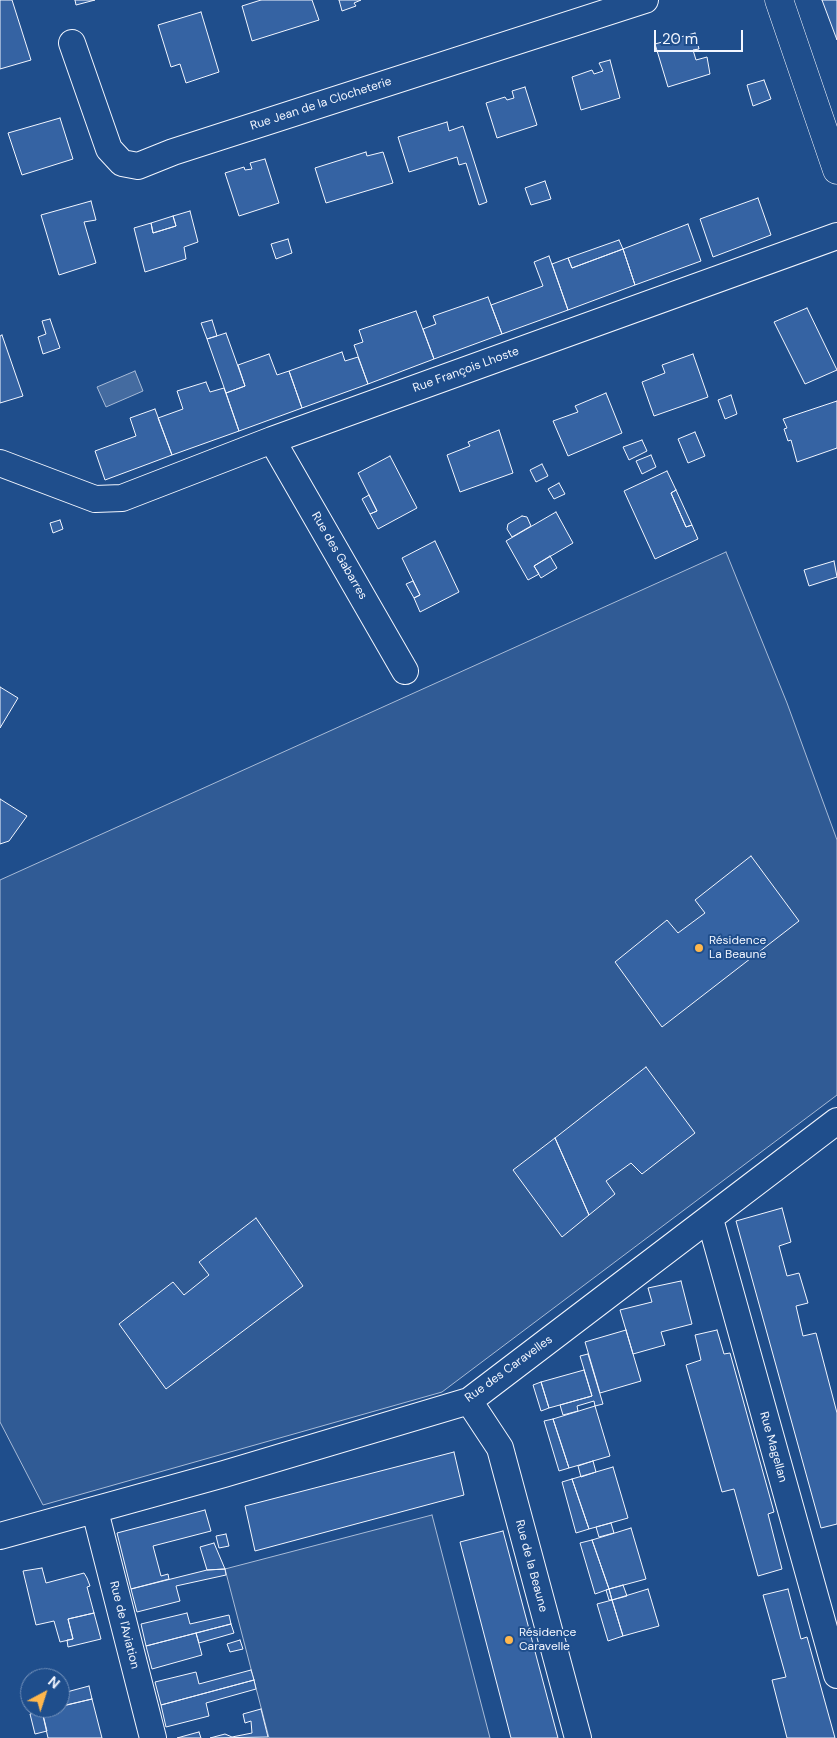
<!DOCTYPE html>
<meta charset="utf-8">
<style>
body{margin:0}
#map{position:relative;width:837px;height:1738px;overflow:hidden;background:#1f4e8c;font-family:"DM Sans",sans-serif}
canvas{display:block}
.north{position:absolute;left:20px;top:1668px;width:50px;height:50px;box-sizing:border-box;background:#1f4e8c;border:1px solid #7391ba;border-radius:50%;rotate:40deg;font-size:14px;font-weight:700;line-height:20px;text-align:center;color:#f2f6ff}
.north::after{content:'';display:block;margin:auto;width:18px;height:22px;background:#ffb74d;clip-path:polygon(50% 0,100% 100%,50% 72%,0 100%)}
.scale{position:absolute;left:654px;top:30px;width:89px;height:22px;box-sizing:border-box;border:2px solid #f2f6ff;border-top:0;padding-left:6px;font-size:15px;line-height:18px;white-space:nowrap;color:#f2f6ff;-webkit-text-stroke:4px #1f4e8c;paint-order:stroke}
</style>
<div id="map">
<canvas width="837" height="1738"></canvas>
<div class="north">N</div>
<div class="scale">20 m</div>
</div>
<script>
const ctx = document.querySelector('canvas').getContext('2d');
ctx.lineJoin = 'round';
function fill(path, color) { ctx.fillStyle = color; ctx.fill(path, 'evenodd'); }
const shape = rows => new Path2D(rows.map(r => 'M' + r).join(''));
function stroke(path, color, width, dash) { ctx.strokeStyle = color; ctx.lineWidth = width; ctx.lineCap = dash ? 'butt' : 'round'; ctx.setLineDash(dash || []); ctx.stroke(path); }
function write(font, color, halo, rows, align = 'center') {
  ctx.font = font + ' "DM Sans",sans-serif'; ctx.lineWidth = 4; ctx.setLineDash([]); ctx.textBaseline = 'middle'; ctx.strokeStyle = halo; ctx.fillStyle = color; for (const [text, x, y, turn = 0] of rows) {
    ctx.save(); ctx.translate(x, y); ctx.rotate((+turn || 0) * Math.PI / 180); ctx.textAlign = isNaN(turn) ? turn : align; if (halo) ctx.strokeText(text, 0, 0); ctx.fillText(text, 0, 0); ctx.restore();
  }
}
const green = shape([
 [726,552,787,703,837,840,837,1095,442,1392,43,1505,0,1422,0,880,726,552],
 [432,1515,490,1738,269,1738,225,1569,432,1515]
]);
const water = shape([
 [135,371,143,391,106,407,97,387,135,371]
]);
const building = shape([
 [0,0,12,0,31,60,0,69,0,0],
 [75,0,95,0,76,5,75,0],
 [261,0,312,0,319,20,252,41,242,6,261,0],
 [339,0,361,0,354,3,356,6,342,11,339,0],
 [822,0,837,0,837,40,822,0],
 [201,12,219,72,186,83,180,64,171,67,158,25,201,12],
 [695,33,699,49,693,50,696,60,707,57,710,74,668,87,655,44,695,33],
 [610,60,620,98,581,110,572,77,592,70,594,74,603,71,599,63,610,60],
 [764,80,771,99,753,106,747,85,764,80],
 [525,87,537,125,497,138,486,103,505,97,507,100,514,98,512,91,525,87],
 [60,118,73,159,22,175,8,133,60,118],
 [447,122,449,131,463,126,487,202,479,205,466,163,459,165,457,157,409,172,398,137,447,122],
 [366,152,367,156,383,152,393,183,326,203,315,168,366,152],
 [265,159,279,203,239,216,225,173,244,167,245,170,252,169,250,163,265,159],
 [545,181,551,199,531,205,525,188,545,181],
 [758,198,771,235,713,257,700,219,758,198],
 [91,201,96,220,84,222,96,263,59,275,41,215,91,201],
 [190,211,198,242,184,247,186,259,145,272,134,228,151,223,153,233,176,226,173,216,190,211],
 [173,216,176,226,153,233,151,223,173,216],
 [688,224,701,261,635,285,623,249,688,224],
 [288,239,292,253,276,259,271,244,288,239],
 [619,240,623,249,572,268,568,258,619,240],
 [623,249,635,285,568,310,552,264,568,258,572,268,623,249],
 [549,256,568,310,502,334,491,305,543,286,534,262,549,256],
 [488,297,502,334,434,359,423,329,436,324,433,316,488,297],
 [807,308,837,370,805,384,774,322,807,308],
 [416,311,434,359,368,384,354,345,363,342,359,330,416,311],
 [50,319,60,348,43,354,38,337,46,334,42,321,50,319],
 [212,320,217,336,207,339,201,323,212,320],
 [226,333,245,386,226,393,207,339,226,333],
 [2,335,23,396,0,403,0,336,2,335],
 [342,352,345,361,358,357,368,384,302,408,289,371,342,352],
 [269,354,277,375,289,371,302,408,239,431,226,393,245,386,238,365,269,354],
 [693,354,708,397,654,416,642,382,665,373,662,365,693,354],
 [206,382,210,392,224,388,239,431,172,455,158,418,183,409,177,391,206,382],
 [606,393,622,433,568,456,553,421,578,412,575,406,606,393],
 [731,395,737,414,725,419,718,400,731,395],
 [837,401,837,448,797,462,791,440,788,441,784,429,787,428,783,419,837,401],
 [155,409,172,455,105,480,95,451,136,436,130,418,155,409],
 [499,430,513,473,460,492,447,455,470,446,468,442,499,430],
 [695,432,705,456,688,463,678,439,695,432],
 [642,440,647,451,629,460,623,447,642,440],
 [651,455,656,467,642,474,636,461,651,455],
 [390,456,417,508,378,529,370,514,377,511,358,473,390,456],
 [542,464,548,476,536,482,530,470,542,464],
 [667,471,676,490,671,493,686,527,692,525,698,539,655,559,624,491,667,471],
 [559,483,565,494,554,499,548,489,559,483],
 [676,490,692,525,686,527,671,493,676,490],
 [369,495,377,511,370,514,362,499,369,495],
 [556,512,573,543,534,566,539,574,528,580,506,541,556,512],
 [522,516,527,517,531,526,512,537,507,529,508,524,522,516],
 [60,520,63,529,53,533,50,523,60,520],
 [435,541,459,592,420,612,414,598,420,595,402,558,435,541],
 [550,556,557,568,541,578,534,566,550,556],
 [834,561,837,577,809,586,804,570,834,561],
 [413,581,420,595,414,598,406,584,413,581],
 [0,687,18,698,0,728,0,687],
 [0,799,27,816,9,841,0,844,0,799],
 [751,856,799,921,662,1027,615,962,667,920,678,933,705,913,695,900,751,856],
 [646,1067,695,1133,642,1174,631,1163,606,1181,615,1194,589,1215,555,1138,646,1067],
 [555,1138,589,1215,562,1237,513,1170,555,1138],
 [782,1208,791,1242,779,1246,787,1276,799,1273,808,1303,796,1306,803,1336,816,1333,837,1413,837,1524,821,1528,736,1221,782,1208],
 [256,1218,303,1286,166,1389,119,1324,173,1282,184,1295,209,1275,199,1262,256,1218],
 [681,1281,692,1324,661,1332,665,1345,633,1354,620,1310,652,1302,648,1288,681,1281],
 [626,1330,641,1381,600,1393,585,1342,626,1330],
 [717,1330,724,1354,730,1353,774,1512,768,1514,782,1569,758,1576,734,1489,722,1492,686,1365,701,1360,695,1335,717,1330],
 [588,1354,603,1404,595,1406,594,1401,577,1406,578,1411,563,1415,560,1405,592,1396,580,1356,588,1354],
 [584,1370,592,1396,549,1408,541,1382,584,1370],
 [541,1382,549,1408,541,1411,533,1385,541,1382],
 [595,1406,610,1456,569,1468,553,1419,595,1406],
 [553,1419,569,1468,559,1471,544,1421,553,1419],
 [454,1452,464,1495,255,1551,245,1506,454,1452],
 [593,1461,596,1472,581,1477,578,1466,593,1461],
 [613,1467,628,1518,589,1529,572,1479,613,1467],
 [572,1479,589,1529,576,1533,562,1482,572,1479],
 [205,1510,211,1531,153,1546,161,1576,168,1574,169,1579,131,1589,117,1533,205,1510],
 [611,1523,614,1533,599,1537,596,1527,611,1523],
 [631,1528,646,1579,609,1589,592,1540,631,1528],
 [503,1531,558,1738,511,1738,460,1542,503,1531],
 [226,1534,229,1546,219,1548,216,1536,226,1534],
 [592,1540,609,1589,595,1594,580,1543,592,1540],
 [214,1543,225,1569,207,1570,200,1547,214,1543],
 [42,1568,46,1583,84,1573,87,1578,90,1586,87,1587,94,1613,68,1619,73,1639,60,1642,54,1621,36,1625,23,1571,42,1568],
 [225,1569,226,1575,176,1586,180,1601,137,1612,131,1589,207,1570,225,1569],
 [623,1585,627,1596,612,1600,609,1589,623,1585],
 [609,1589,612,1600,609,1600,606,1590,609,1589],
 [648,1589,659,1626,623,1636,612,1600,648,1589],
 [788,1589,801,1639,807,1637,835,1738,787,1738,772,1680,786,1677,763,1595,788,1589],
 [612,1600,623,1636,608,1641,597,1604,612,1600],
 [94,1613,101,1639,68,1647,67,1640,73,1639,68,1619,94,1613],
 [187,1613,190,1624,229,1615,231,1624,146,1646,141,1624,187,1613],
 [231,1624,234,1633,199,1643,196,1633,231,1624],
 [196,1633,202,1655,152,1669,146,1646,196,1633],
 [240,1640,243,1649,230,1652,227,1644,240,1640],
 [251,1670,254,1680,161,1705,155,1682,196,1672,199,1684,251,1670],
 [254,1680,256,1689,206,1703,209,1716,166,1727,161,1705,254,1680],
 [89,1686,92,1699,66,1705,63,1693,89,1686],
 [92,1699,102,1738,48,1738,42,1711,92,1699],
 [261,1709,268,1737,210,1738,225,1734,232,1737,252,1733,251,1721,245,1723,243,1714,261,1709],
 [42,1711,47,1731,35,1734,30,1714,42,1711],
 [199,1732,201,1738,177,1738,195,1733,199,1732]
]);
const minor = shape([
 [72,43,109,149,122,163,138,166,173,152,645,0],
 [272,440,405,671],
 [0,463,95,499,122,498,272,440,837,236],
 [710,1219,837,1675],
 [469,1401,500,1448,578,1738],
 [95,1511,153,1738],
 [0,1536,224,1474,469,1401,837,1121]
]);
const tertiary = shape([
 [779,0,837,170]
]);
const markers = [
 [699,948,5,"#ffb74d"],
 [509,1640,5,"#ffb74d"]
];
const streetNames = [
 ["Rue Jean de la Clocheterie",321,104,-18],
 ["Rue François Lhoste",466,370,-20],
 ["Rue des Gabarres",339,556,60],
 ["Rue des Caravelles",509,1369,-36],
 ["Rue Magellan",773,1447,74],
 ["Rue de la Beaune",531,1566,75],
 ["Rue de l'Aviation",124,1625,76]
];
const poiNames = [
 ["Résidence",709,941],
 ["La Beaune",709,955],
 ["Résidence",519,1633],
 ["Caravelle",519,1647]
];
fill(green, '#305b95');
stroke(green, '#a8bbd7', 1);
fill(water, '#446ba0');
stroke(water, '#a8bbd7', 1);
fill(building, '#3563a3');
stroke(building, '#f2f6ff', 1);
stroke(minor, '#f2f6ff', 28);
stroke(tertiary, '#f2f6ff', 29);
stroke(minor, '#1f4e8c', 26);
stroke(tertiary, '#1f4e8c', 28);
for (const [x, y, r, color] of markers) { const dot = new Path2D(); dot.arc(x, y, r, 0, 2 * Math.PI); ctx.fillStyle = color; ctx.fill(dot); stroke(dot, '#1f4e8c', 2); }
write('12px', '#f2f6ff', '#1f4e8c', streetNames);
write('12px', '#f2f6ff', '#1f4e8c', poiNames, 'left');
</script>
